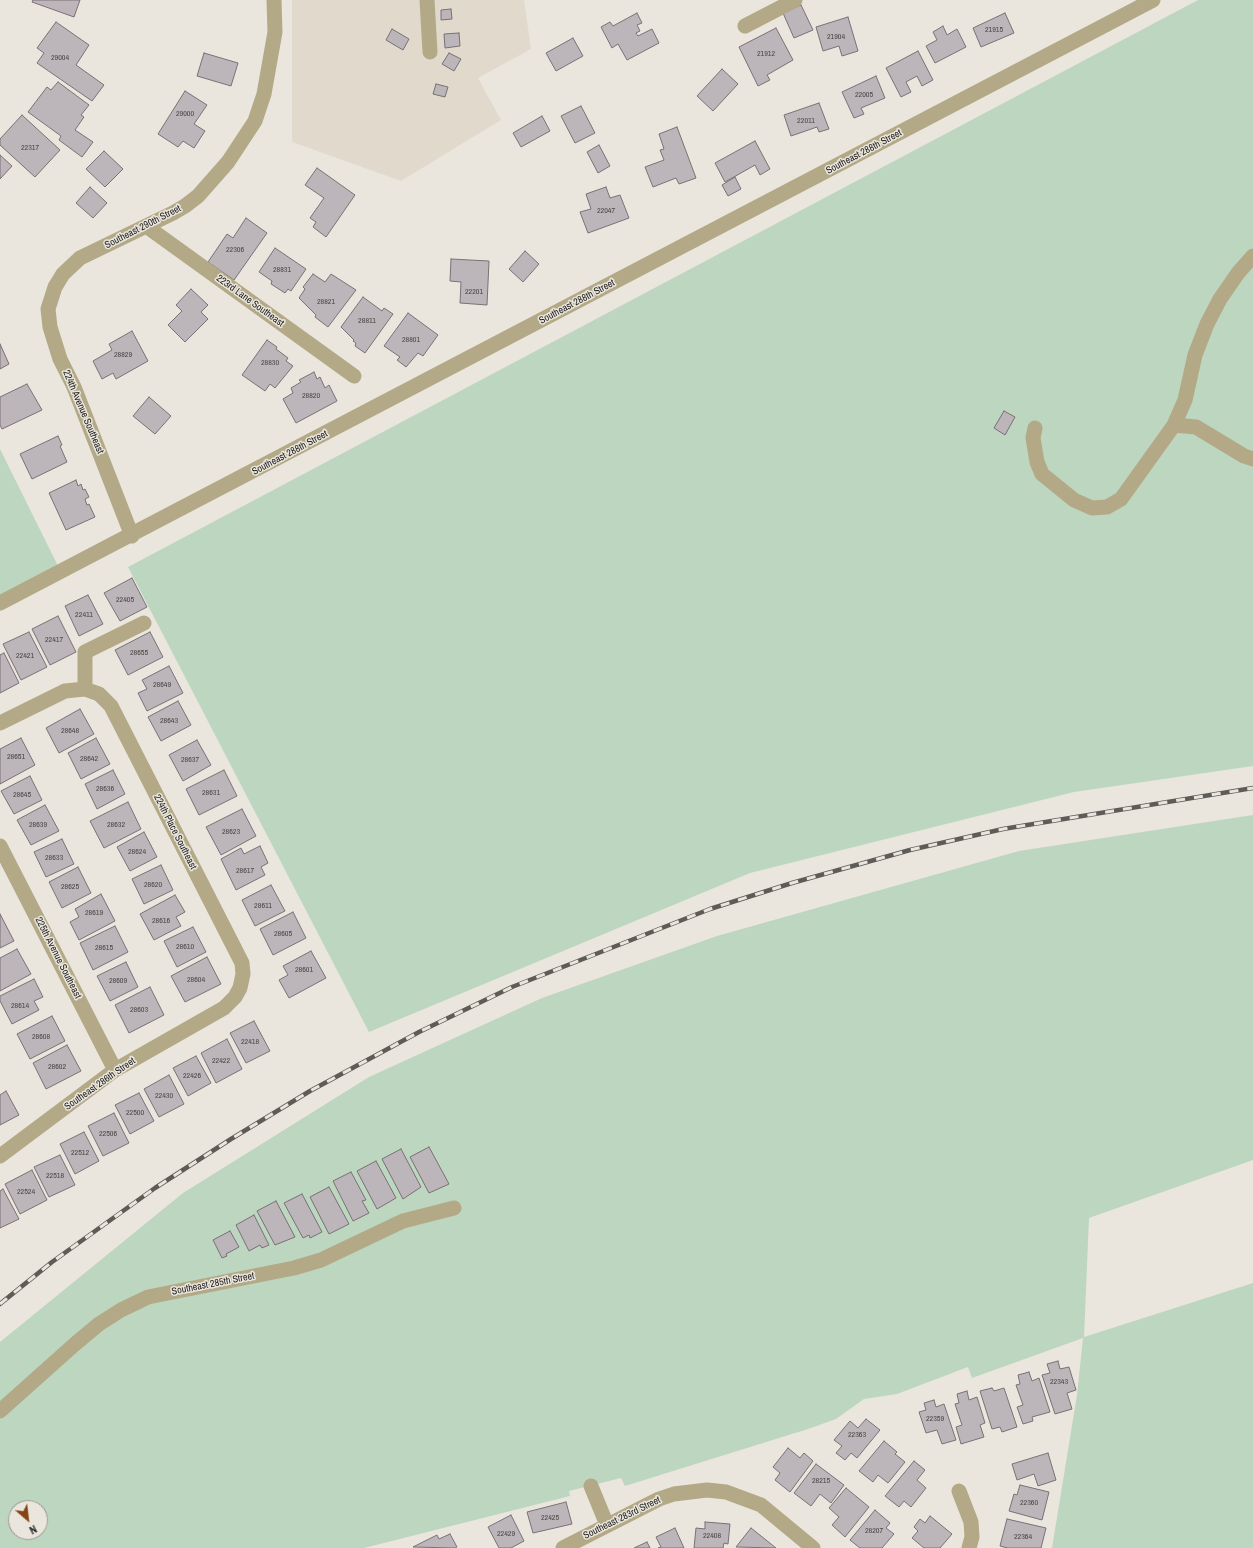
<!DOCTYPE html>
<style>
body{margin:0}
#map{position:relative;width:1253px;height:1548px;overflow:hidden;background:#eae6de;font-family:"Archivo Narrow",sans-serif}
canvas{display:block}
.north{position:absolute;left:8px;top:1500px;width:40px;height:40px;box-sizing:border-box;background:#eae6de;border:1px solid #9b9892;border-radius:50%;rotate:152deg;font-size:11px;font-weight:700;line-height:16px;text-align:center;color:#252421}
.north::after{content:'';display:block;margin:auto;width:14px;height:18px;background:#874316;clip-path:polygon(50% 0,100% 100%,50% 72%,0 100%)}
</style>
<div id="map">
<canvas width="1253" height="1548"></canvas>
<div class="north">N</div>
</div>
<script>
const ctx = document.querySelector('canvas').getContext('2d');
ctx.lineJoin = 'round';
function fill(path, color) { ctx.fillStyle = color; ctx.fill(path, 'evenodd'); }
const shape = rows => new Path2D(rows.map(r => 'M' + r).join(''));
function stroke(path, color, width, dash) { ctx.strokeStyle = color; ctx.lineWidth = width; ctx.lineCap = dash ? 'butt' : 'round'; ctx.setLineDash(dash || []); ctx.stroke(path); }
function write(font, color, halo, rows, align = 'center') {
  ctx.font = font + ' "Archivo Narrow",sans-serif'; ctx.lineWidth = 3; ctx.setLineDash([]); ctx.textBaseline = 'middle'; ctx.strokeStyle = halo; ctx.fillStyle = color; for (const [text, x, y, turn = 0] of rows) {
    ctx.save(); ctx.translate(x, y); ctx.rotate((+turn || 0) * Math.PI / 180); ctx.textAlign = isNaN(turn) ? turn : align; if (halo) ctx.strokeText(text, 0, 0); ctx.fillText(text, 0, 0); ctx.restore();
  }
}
const built = shape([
 [292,0,524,0,531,49,478,78,501,120,401,181,292,142]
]);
const green = shape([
 [1198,0,1253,0,1253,766,1074,792,750,873,369,1032,128,567],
 [0,449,58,566,0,596],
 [1253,815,1253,1160,1089,1218,1084,1337,1253,1283,1253,1548,1052,1548,1077,1395,1083,1338,972,1378,968,1367,897,1394,864,1399,836,1419,808,1429,625,1486,621,1478,569,1491,570,1496,364,1548,0,1548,0,1342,183,1193,369,1077,542,998,717,936,1019,851],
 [16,1508,40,1508,40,1532,16,1532]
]);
const building = shape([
 [33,0,80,0,74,17,32,2,33,0],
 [801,5,813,30,794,38,783,13,801,5],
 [451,9,452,19,441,20,441,10,451,9],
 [637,13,642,23,637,25,640,31,636,33,638,36,652,29,659,43,627,60,618,44,612,48,601,27,610,22,613,26,637,13],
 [1005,13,1014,33,981,47,973,28,1005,13],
 [848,17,858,51,842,56,839,46,823,51,816,27,848,17],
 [56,22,89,45,76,65,104,85,92,101,37,63,44,53,37,48,56,22],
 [943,26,947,35,957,29,966,47,935,63,926,46,937,40,933,32,943,26],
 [776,28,793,60,767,75,770,80,758,86,739,47,776,28],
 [392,29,409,39,403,50,386,40,392,29],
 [459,33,460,46,445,48,444,34,459,33],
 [573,38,583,56,556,71,546,53,573,38],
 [918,51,933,80,922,86,917,76,906,82,911,92,901,97,886,68,918,51],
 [204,53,238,63,231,86,197,76,204,53],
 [449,53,461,59,454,71,442,64,449,53],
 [722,69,738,84,713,111,697,96,722,69],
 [876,76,885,98,861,108,864,114,854,118,842,92,876,76],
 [58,82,89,105,81,115,84,117,75,130,93,142,82,157,59,140,61,136,28,112,47,87,51,90,58,82],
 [436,84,448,87,445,97,433,94,436,84],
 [185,91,207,105,194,124,205,131,194,148,183,141,178,147,158,134,185,91],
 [819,103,829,129,819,132,817,127,791,136,784,115,819,103],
 [581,106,595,133,575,143,561,116,581,106],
 [22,115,60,150,35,177,0,145,0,139,22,115],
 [542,116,550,131,521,147,513,133,542,116],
 [677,127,696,178,679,184,676,178,653,187,645,167,664,160,660,150,664,149,659,134,677,127],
 [755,141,770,169,760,175,755,165,725,182,715,163,755,141],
 [599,145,610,166,598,173,587,152,599,145],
 [104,151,123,169,105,187,86,169,104,151],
 [0,155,12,166,0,179,0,155],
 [317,168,355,195,326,237,313,227,316,222,310,218,324,198,305,185,317,168],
 [735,177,741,189,728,196,722,185,735,177],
 [90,187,107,203,93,218,76,203,90,187],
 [606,187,610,198,620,195,629,218,588,233,580,212,591,209,586,194,606,187],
 [246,218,267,233,234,280,208,262,227,234,233,238,246,218],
 [275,248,306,269,291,291,288,289,285,293,271,284,272,281,259,272,275,248],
 [525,251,539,264,523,282,509,269,525,251],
 [451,259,489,261,487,305,460,303,461,282,450,281,451,259],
 [313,274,325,282,331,274,356,290,328,327,315,317,316,315,299,298,305,289,303,287,313,274],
 [191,289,208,305,201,312,208,319,185,342,168,325,182,311,176,305,191,289],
 [363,297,382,311,384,308,393,314,365,353,355,346,356,343,353,341,354,340,341,327,363,297],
 [408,313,438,335,423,356,418,353,406,367,397,360,400,357,384,346,408,313],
 [132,331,148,361,116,379,113,373,102,379,93,361,112,350,109,344,132,331],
 [267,340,277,347,276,349,288,358,286,361,293,366,275,388,270,384,265,391,242,375,267,340],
 [0,344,9,364,0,369,0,344],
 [314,372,317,379,320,377,325,388,329,385,337,401,296,423,283,399,293,393,291,388,301,382,299,380,314,372],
 [27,384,42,410,2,429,0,425,0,397,27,384],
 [149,397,171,416,155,434,133,416,149,397],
 [1004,411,1015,417,1005,435,994,428,1004,411],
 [58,436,62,445,60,446,67,462,32,479,20,454,58,436],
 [76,480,78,486,81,484,83,490,85,489,89,497,85,499,87,505,89,504,95,517,66,530,49,493,76,480],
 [132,578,147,607,120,621,104,593,132,578],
 [88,595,103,624,79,636,65,606,88,595],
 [58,616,76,652,50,665,32,629,58,616],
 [29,632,47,667,21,680,3,644,29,632],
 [150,632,163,657,128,675,115,650,150,632],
 [4,653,19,683,0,693,0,655,4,653],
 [169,666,183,693,147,711,138,693,147,689,142,680,169,666],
 [178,701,191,725,161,741,148,717,178,701],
 [80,709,94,734,59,753,46,728,80,709],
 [21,738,35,765,0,784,0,749,21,738],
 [96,738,110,764,81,779,68,753,96,738],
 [197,740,211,765,183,781,169,755,197,740],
 [113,770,125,794,97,809,85,784,113,770],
 [224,770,237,796,199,815,186,789,224,770],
 [30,776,42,800,14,814,1,791,30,776],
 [128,802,141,829,104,848,90,821,128,802],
 [45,805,59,831,31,845,17,820,45,805],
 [242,809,256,836,221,855,206,827,242,809],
 [144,832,157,857,130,871,117,847,144,832],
 [62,839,74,864,46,877,34,852,62,839],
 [260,846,268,863,261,867,265,875,236,890,221,859,241,848,244,854,260,846],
 [161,865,173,890,144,904,132,879,161,865],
 [78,867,91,893,62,908,49,882,78,867],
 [271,885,285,911,255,926,242,900,271,885],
 [101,894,115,921,79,940,70,922,79,917,75,909,101,894],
 [175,895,185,912,176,917,181,926,154,940,140,914,175,895],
 [293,912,306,938,273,955,260,929,293,912],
 [0,914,14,941,0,948,0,914],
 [115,926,128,952,93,970,80,943,115,926],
 [193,927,206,952,177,967,164,941,193,927],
 [17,949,31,974,0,991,0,958,17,949],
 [311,951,326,978,289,998,279,980,288,975,283,966,311,951],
 [207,957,221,984,185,1002,171,976,207,957],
 [126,962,138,987,110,1001,97,976,126,962],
 [34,979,43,997,34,1001,39,1010,12,1024,0,1001,0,996,34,979],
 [150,987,164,1015,129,1033,115,1005,150,987],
 [52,1016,65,1041,30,1059,17,1034,52,1016],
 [254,1021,270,1051,246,1063,230,1033,254,1021],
 [227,1039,242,1069,216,1083,201,1053,227,1039],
 [67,1045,81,1071,46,1089,33,1063,67,1045],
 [196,1056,211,1083,188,1096,173,1068,196,1056],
 [169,1075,184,1104,159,1117,144,1089,169,1075],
 [6,1091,19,1115,0,1125,0,1095,6,1091],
 [139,1093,154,1121,130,1134,115,1105,139,1093],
 [114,1113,129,1143,103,1156,88,1126,114,1113],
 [84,1132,99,1161,75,1174,60,1144,84,1132],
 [429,1147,449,1184,429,1193,410,1157,429,1147],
 [401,1149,421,1187,403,1199,382,1159,401,1149],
 [60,1155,75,1185,49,1197,34,1167,60,1155],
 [376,1161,396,1198,377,1209,357,1171,376,1161],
 [32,1170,47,1200,20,1214,5,1184,32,1170],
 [351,1172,366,1200,362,1201,369,1213,353,1221,333,1181,351,1172],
 [329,1187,349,1224,329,1234,310,1197,329,1187],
 [3,1189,19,1219,0,1228,0,1191,3,1189],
 [302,1194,322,1232,310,1238,309,1235,303,1238,284,1203,302,1194],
 [276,1201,295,1237,275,1245,257,1211,276,1201],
 [254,1215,269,1245,262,1248,260,1245,249,1251,236,1225,254,1215],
 [230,1231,239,1247,226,1254,227,1256,222,1258,213,1240,230,1231],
 [1058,1361,1060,1369,1069,1367,1076,1390,1067,1393,1072,1409,1055,1414,1042,1375,1050,1373,1047,1364,1058,1361],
 [1029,1372,1032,1381,1039,1378,1050,1412,1032,1417,1033,1421,1023,1424,1017,1407,1023,1405,1016,1385,1020,1384,1018,1375,1029,1372],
 [992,1388,994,1391,1004,1388,1017,1427,1002,1432,1000,1427,992,1429,980,1391,992,1388],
 [967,1391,969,1400,977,1397,985,1423,980,1425,984,1437,961,1444,956,1427,962,1425,955,1404,959,1403,957,1394,967,1391],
 [934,1400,936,1407,944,1404,956,1440,942,1444,937,1430,926,1433,919,1412,926,1410,924,1403,934,1400],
 [866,1419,880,1430,857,1458,851,1453,845,1460,836,1453,842,1446,834,1440,850,1421,858,1428,866,1419],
 [884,1441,897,1452,895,1454,905,1462,888,1483,878,1475,873,1482,859,1471,884,1441],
 [788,1448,800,1458,804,1453,813,1461,790,1492,775,1480,780,1473,773,1467,788,1448],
 [1048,1453,1056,1480,1038,1486,1034,1474,1017,1480,1012,1464,1048,1453],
 [914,1461,925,1470,917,1480,926,1488,911,1507,904,1501,899,1507,885,1496,914,1461],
 [816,1464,844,1485,831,1503,820,1494,811,1506,794,1493,816,1464],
 [1020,1485,1049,1492,1042,1520,1009,1511,1014,1494,1017,1495,1020,1485],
 [846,1488,869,1507,845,1537,832,1525,839,1517,829,1508,846,1488],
 [566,1502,572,1524,533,1533,527,1512,566,1502],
 [875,1510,890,1523,886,1528,894,1534,882,1548,860,1548,850,1540,875,1510],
 [511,1515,524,1541,511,1548,499,1548,488,1527,511,1515],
 [930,1516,952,1534,940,1548,924,1548,912,1538,918,1531,914,1527,920,1519,925,1523,930,1516],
 [1007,1519,1046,1528,1041,1548,1008,1548,1000,1546,1007,1519],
 [705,1522,730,1524,728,1544,724,1543,723,1548,694,1548,696,1528,705,1529,705,1522],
 [675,1528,684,1548,658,1548,661,1547,656,1537,675,1528],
 [751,1528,776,1548,736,1547,751,1528],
 [450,1534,457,1547,455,1548,413,1547,437,1535,439,1539,450,1534],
 [647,1542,650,1548,634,1548,647,1542]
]);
const minor = shape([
 [427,0,430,52],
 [745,26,795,0],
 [146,226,354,376],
 [1174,425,1196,427,1244,456,1253,459],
 [1035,428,1033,438,1037,462,1042,474,1074,500,1092,508,1107,507,1121,499,1174,425,1185,400,1195,355,1207,324,1220,299,1238,273,1253,256],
 [132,536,74,387,60,359,50,327,48,309,55,287,63,274,80,258,173,213,185,206,198,196,228,162,255,121,264,94,275,32,274,0],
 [0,603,1153,0],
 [85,689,85,652,144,623],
 [0,723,65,691,85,689,99,694,111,706,242,963,243,974,240,988,235,997,224,1008,115,1070,0,1156],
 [0,846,115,1070],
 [0,1411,75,1344,99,1324,121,1310,148,1297,294,1268,321,1260,403,1221,454,1208],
 [591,1486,607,1525],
 [959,1491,971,1522,972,1537,969,1548],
 [563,1548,659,1499,674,1494,707,1490,726,1492,761,1505,813,1548]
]);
const rail = shape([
 [0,1304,52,1262,155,1188,231,1139,310,1091,419,1032,512,987,710,909,792,883,910,850,1003,829,1253,788]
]);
const numberNames = [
 ["21915",994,30],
 ["21904",836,37],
 ["21912",766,54],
 ["29004",60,58],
 ["22005",864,95],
 ["29000",185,114],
 ["22011",806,121],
 ["22317",30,148],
 ["22047",606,211],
 ["22306",235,250],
 ["28831",282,270],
 ["22201",474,292],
 ["28821",326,302],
 ["28811",367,321],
 ["28801",411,340],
 ["28829",123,355],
 ["28830",270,363],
 ["28820",311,396],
 ["22405",125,600],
 ["22411",84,615],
 ["22417",54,640],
 ["28655",139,653],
 ["22421",25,656],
 ["28649",162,685],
 ["28643",169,721],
 ["28648",70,731],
 ["28651",16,757],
 ["28642",89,759],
 ["28637",190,760],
 ["28636",105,789],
 ["28631",211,793],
 ["28645",22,795],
 ["28639",38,825],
 ["28632",116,825],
 ["28623",231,832],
 ["28624",137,852],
 ["28633",54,858],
 ["28617",245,871],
 ["28620",153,885],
 ["28625",70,887],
 ["28611",263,906],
 ["28619",94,913],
 ["28616",161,921],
 ["28605",283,934],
 ["28610",185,947],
 ["28615",104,948],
 ["28601",304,970],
 ["28604",196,980],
 ["28609",118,981],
 ["28614",20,1006],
 ["28603",139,1010],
 ["28608",41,1037],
 ["22418",250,1042],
 ["22422",221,1061],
 ["28602",57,1067],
 ["22426",192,1076],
 ["22430",164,1096],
 ["22500",135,1113],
 ["22506",108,1134],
 ["22512",80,1153],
 ["22518",55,1176],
 ["22524",26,1192],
 ["22343",1059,1382],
 ["22359",935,1419],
 ["22363",857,1435],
 ["28215",821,1481],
 ["22360",1029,1503],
 ["22425",550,1518],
 ["28207",874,1531],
 ["22429",506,1534],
 ["22408",712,1536],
 ["22364",1023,1537]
];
const streetNames = [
 ["Southeast 288th Street",864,152,-28],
 ["Southeast 290th Street",143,227,-27],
 ["223rd Lane Southeast",250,301,36],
 ["Southeast 288th Street",577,302,-28],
 ["224th Avenue Southeast",83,412,67],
 ["Southeast 288th Street",290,453,-28],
 ["224th Place Southeast",175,832,63],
 ["225th Avenue Southeast",58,958,63],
 ["Southeast 286th Street",100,1084,-35],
 ["Southeast 285th Street",213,1284,-11],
 ["Southeast 283rd Street",622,1518,-26]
];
fill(built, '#e1dacc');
fill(green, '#bdd6bf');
fill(building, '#bcb5b9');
stroke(building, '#787175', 1);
stroke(minor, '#b3a986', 15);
stroke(rail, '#5e5c57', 4.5);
stroke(rail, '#eae6de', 3, [9]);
write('8px', '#4b4847', null, numberNames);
write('10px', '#252421', '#eae6de', streetNames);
</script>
